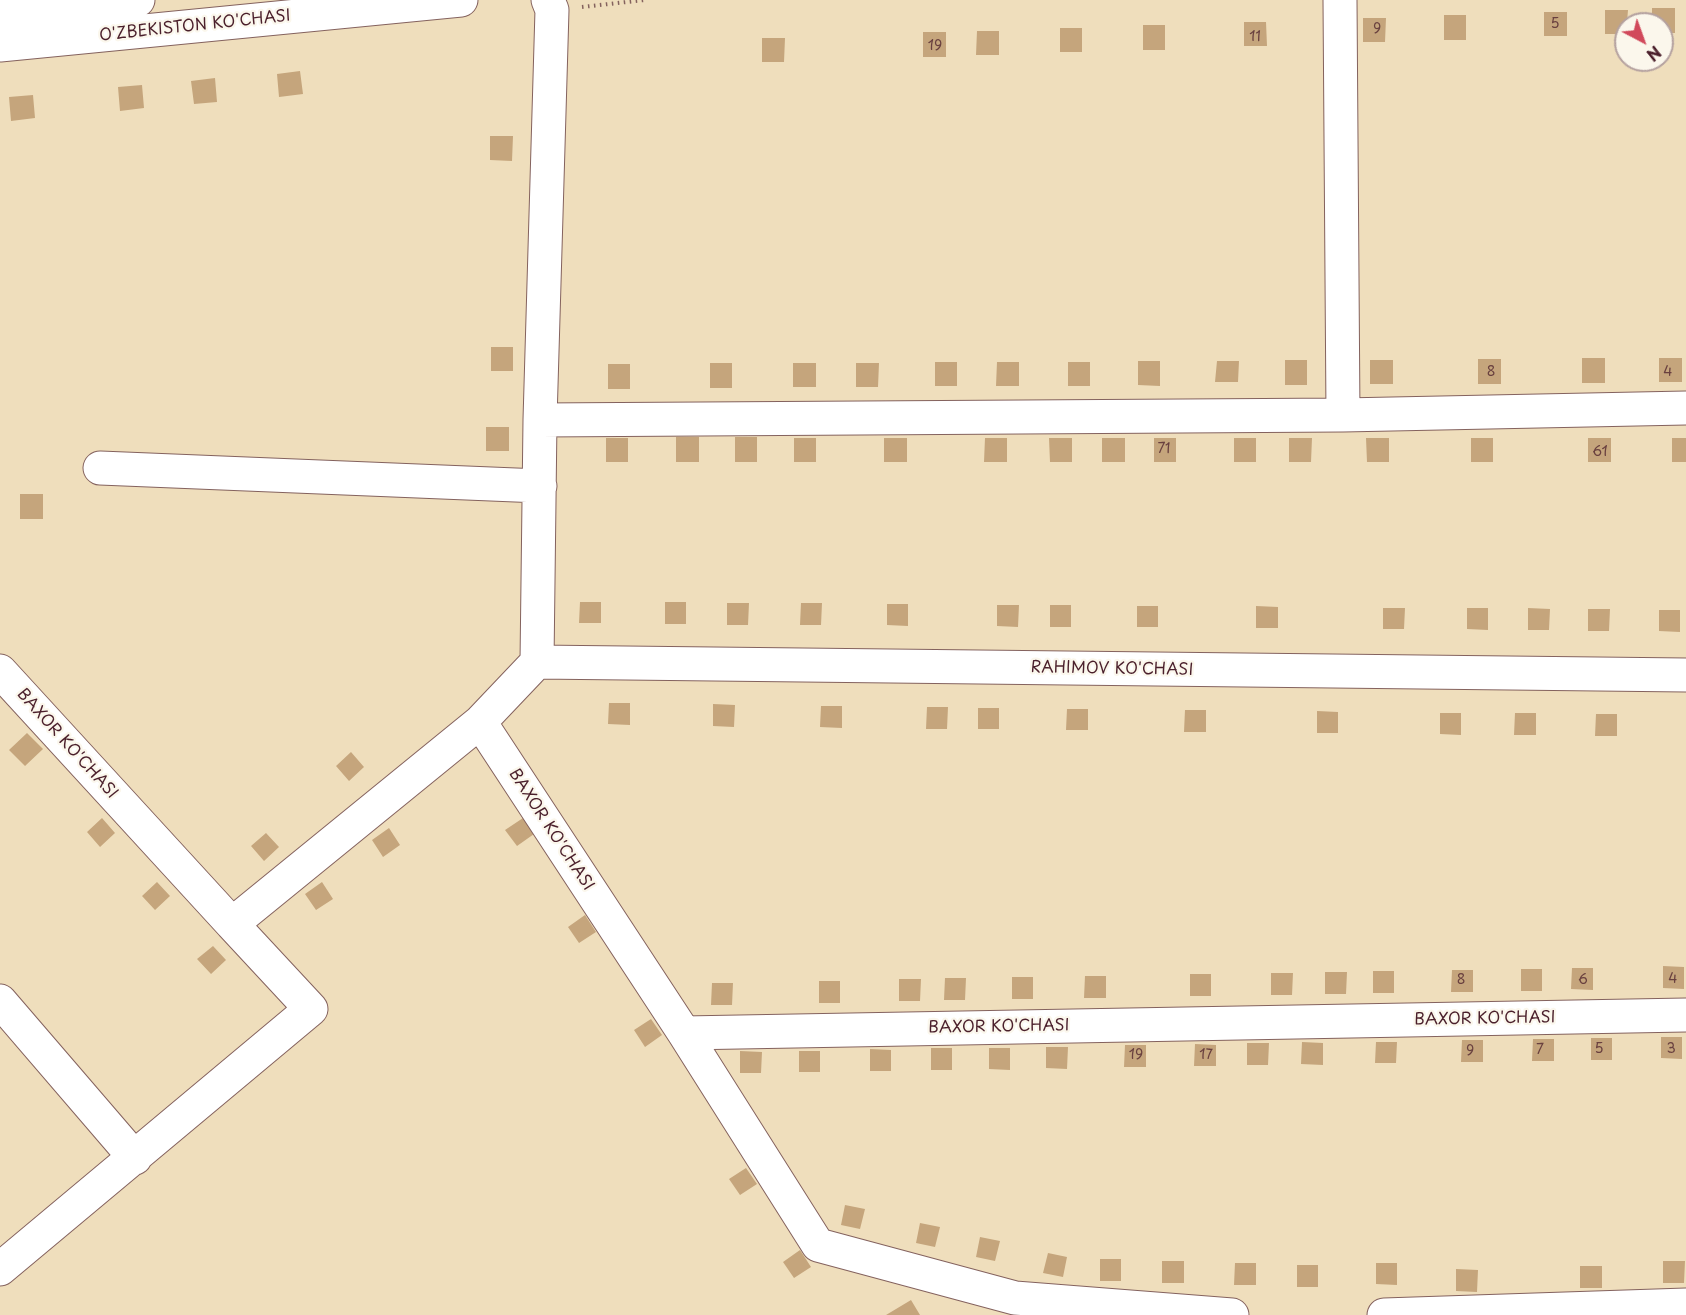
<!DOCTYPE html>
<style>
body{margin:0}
#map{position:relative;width:1686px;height:1315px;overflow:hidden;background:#efdebc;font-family:"Playpen Sans",sans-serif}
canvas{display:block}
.north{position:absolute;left:1614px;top:12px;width:60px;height:60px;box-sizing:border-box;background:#fbf7ec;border:2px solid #b4a19f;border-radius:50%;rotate:139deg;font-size:16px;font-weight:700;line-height:24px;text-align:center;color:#4a1f2b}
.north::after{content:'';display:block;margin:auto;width:21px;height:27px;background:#d1495b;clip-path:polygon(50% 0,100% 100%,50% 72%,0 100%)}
</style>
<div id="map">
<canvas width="1686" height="1315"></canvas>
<div class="north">N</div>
</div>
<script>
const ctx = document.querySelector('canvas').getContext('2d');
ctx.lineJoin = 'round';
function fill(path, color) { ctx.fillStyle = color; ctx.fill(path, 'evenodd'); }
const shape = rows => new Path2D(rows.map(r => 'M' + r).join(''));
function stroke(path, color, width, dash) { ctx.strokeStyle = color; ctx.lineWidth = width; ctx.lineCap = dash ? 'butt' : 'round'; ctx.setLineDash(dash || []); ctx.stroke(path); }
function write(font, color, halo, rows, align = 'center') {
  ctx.font = font + ' "Playpen Sans",sans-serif'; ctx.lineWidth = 4.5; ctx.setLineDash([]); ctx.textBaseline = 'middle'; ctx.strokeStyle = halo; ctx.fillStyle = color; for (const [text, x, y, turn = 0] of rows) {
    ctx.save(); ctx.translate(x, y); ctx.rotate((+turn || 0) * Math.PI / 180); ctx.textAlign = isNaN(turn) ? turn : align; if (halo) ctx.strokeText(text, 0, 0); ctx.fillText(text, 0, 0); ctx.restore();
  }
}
const building = shape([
 [1652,8,1675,8,1675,33,1662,33,1662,24,1652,24],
 [1605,10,1628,10,1626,34,1605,34],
 [1544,12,1567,12,1567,36,1544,36],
 [1444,15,1466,15,1466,40,1444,40],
 [1363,18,1386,18,1385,42,1363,42],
 [1244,22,1266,22,1267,46,1244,46],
 [1143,25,1165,25,1165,50,1143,50],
 [1060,28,1082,28,1082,52,1060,52],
 [977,31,999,31,999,55,976,55],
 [923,32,946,32,946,57,923,57],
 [762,38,785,38,784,62,762,62],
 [300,71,303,94,279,97,277,74],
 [215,78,217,102,194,104,191,81],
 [142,85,144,108,120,111,118,87],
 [33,95,35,118,11,121,9,97],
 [490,136,513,136,512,161,490,160],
 [491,347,513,347,513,371,491,371],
 [1582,358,1605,358,1605,383,1582,383],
 [1659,358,1682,358,1682,382,1659,382],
 [1478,359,1501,359,1501,384,1478,384],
 [1285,360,1307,360,1307,385,1285,385],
 [1370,360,1393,360,1393,384,1370,384],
 [1138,361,1160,361,1160,386,1138,385],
 [1217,361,1239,361,1238,382,1215,382],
 [935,362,957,362,957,386,935,386],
 [997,362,1019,362,1019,386,996,386],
 [1068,362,1090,362,1090,386,1068,386],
 [710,363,732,363,732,388,710,388],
 [793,363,816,363,816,387,793,387],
 [856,363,879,363,878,387,856,387],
 [608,364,630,364,630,389,608,389],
 [486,427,509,427,509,451,486,451],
 [676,437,699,437,699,462,676,462],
 [735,437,757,437,757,462,735,462],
 [606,438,628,438,628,462,606,462],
 [794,438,816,438,816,462,794,462],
 [884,438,907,438,907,462,884,462],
 [985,438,1007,438,1007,462,984,462],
 [1049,438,1072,438,1072,462,1050,462],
 [1102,438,1125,438,1125,462,1102,462],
 [1154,438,1176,438,1176,462,1154,462],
 [1234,438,1256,438,1256,462,1234,462],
 [1289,438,1312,438,1311,462,1289,462],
 [1366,438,1389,438,1389,462,1367,462],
 [1471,438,1493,438,1493,462,1471,462],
 [1588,438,1611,438,1611,462,1588,462],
 [1672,438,1686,438,1686,462,1672,462],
 [20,494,43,494,43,519,20,519],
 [580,602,601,602,601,623,579,623],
 [665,602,686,602,686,624,665,624],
 [727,603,749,603,748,625,727,625],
 [801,603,822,603,821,625,800,625],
 [887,604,908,604,908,626,887,625],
 [997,605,1019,605,1018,627,997,626],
 [1050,605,1071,605,1071,627,1050,627],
 [1137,606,1158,606,1158,627,1137,627],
 [1256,606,1278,607,1278,628,1256,628],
 [1383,608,1405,608,1404,629,1383,629],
 [1467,608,1488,608,1488,630,1467,629],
 [1528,608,1550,609,1549,630,1528,630],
 [1588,609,1610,609,1609,631,1588,631],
 [1659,610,1680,610,1680,632,1659,631],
 [609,703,630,703,630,725,608,724],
 [713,704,735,705,734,727,713,726],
 [821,706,842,706,842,728,820,727],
 [927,707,948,707,947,729,926,729],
 [978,708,999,708,999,729,978,729],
 [1067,709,1088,709,1088,730,1066,730],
 [1185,710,1206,710,1206,732,1184,732],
 [1317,711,1338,712,1338,733,1317,733],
 [1440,713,1461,713,1461,735,1440,734],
 [1515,713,1536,713,1536,735,1514,735],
 [1596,714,1617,714,1617,736,1595,736],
 [27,733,43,749,25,766,9,750],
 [351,752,364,767,349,781,336,766],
 [102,818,115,833,100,847,87,832],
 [523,818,534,834,517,846,505,830],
 [389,828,400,845,383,857,372,840],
 [266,833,279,847,264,861,251,846],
 [157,882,170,896,155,910,142,896],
 [322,882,333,899,316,910,305,894],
 [585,915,596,932,579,943,568,927],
 [213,946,226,960,211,974,197,959],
 [1663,966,1684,967,1684,989,1663,988],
 [1572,968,1593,968,1593,990,1571,989],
 [1521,969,1542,969,1542,991,1521,991],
 [1452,970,1473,970,1473,992,1451,992],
 [1373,971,1394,971,1394,993,1373,993],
 [1325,972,1347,972,1346,994,1325,994],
 [1271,973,1293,973,1292,995,1271,995],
 [1190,974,1211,974,1211,996,1190,996],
 [1085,976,1106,976,1106,998,1084,998],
 [1012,977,1033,977,1033,999,1012,999],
 [945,978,966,978,965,1000,944,1000],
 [899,979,921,979,920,1001,899,1001],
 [819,981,840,981,840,1003,819,1003],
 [712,983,733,983,732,1005,711,1005],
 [651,1019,662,1035,645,1047,634,1030],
 [1661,1037,1682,1037,1682,1059,1661,1058],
 [1591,1038,1612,1038,1612,1060,1591,1060],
 [1533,1039,1554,1039,1554,1061,1532,1061],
 [1462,1040,1483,1040,1483,1062,1461,1062],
 [1302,1042,1323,1043,1323,1065,1301,1064],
 [1376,1042,1397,1042,1396,1063,1375,1063],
 [1247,1043,1269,1043,1268,1065,1247,1065],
 [1195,1044,1216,1045,1216,1066,1194,1066],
 [1125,1045,1146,1045,1146,1067,1124,1067],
 [1046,1047,1068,1047,1067,1069,1046,1068],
 [931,1048,952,1048,952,1070,931,1070],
 [989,1048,1010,1048,1010,1070,989,1069],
 [870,1049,891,1050,891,1071,870,1071],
 [740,1051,762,1052,761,1073,740,1073],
 [799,1051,820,1051,820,1072,799,1072],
 [746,1168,757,1184,740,1195,729,1179],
 [845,1205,865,1209,860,1229,841,1225],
 [920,1223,940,1227,935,1247,916,1243],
 [980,1237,1000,1241,995,1261,976,1257],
 [800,1250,811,1267,794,1278,783,1262],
 [1048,1253,1067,1257,1063,1277,1043,1273],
 [1100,1259,1121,1259,1121,1281,1100,1281],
 [1162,1261,1184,1261,1184,1283,1162,1283],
 [1663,1261,1685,1261,1684,1283,1663,1283],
 [1235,1263,1256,1263,1256,1285,1234,1285],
 [1376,1263,1397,1263,1397,1285,1376,1284],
 [1297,1265,1318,1265,1318,1287,1297,1287],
 [1580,1266,1602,1266,1602,1288,1580,1288],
 [1456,1269,1478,1270,1477,1292,1456,1291],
 [911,1300,920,1315,886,1315]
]);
const path = shape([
 [582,7,645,0]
]);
const minor = shape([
 [1340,0,1343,415],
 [540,420,1343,415,1686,408],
 [100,468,540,486],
 [537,662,480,722,684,1033,1686,1015],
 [537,662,1686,675],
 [537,662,540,420,552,10,548,0],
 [0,671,232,924],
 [0,1001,135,1158],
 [684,1033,818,1245,1015,1298,1232,1315],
 [0,1269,311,1009,232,924,480,722],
 [1384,1315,1686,1305]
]);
const major = shape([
 [0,14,138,0],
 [0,45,461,0]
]);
const numberNames = [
 ["5",1555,24],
 ["9",1377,29],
 ["11",1255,37],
 ["19",935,46],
 ["8",1491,372],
 ["4",1668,372],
 ["71",1164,449],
 ["61",1600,452],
 ["4",1673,979],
 ["8",1461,980],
 ["6",1583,980],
 ["5",1599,1049],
 ["3",1671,1049],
 ["7",1540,1050],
 ["9",1470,1051],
 ["19",1136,1055],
 ["17",1206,1055]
];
const streetNames = [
 ["O'ZBEKISTON KO'CHASI",195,26,-6],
 ["RAHIMOV KO'CHASI",1112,669,1],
 ["BAXOR KO'CHASI",67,744,48],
 ["BAXOR KO'CHASI",551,830,57],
 ["BAXOR KO'CHASI",1485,1019,-1],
 ["BAXOR KO'CHASI",999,1027,-1]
];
fill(building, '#c5a57c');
stroke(minor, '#84625e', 35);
stroke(major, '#84625e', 35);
stroke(path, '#84625e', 4, [1.5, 4.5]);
stroke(minor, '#fff', 33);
stroke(major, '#fff', 33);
write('14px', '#69403f', null, numberNames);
write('16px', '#4a1f2b', '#fbf7ec', streetNames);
</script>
